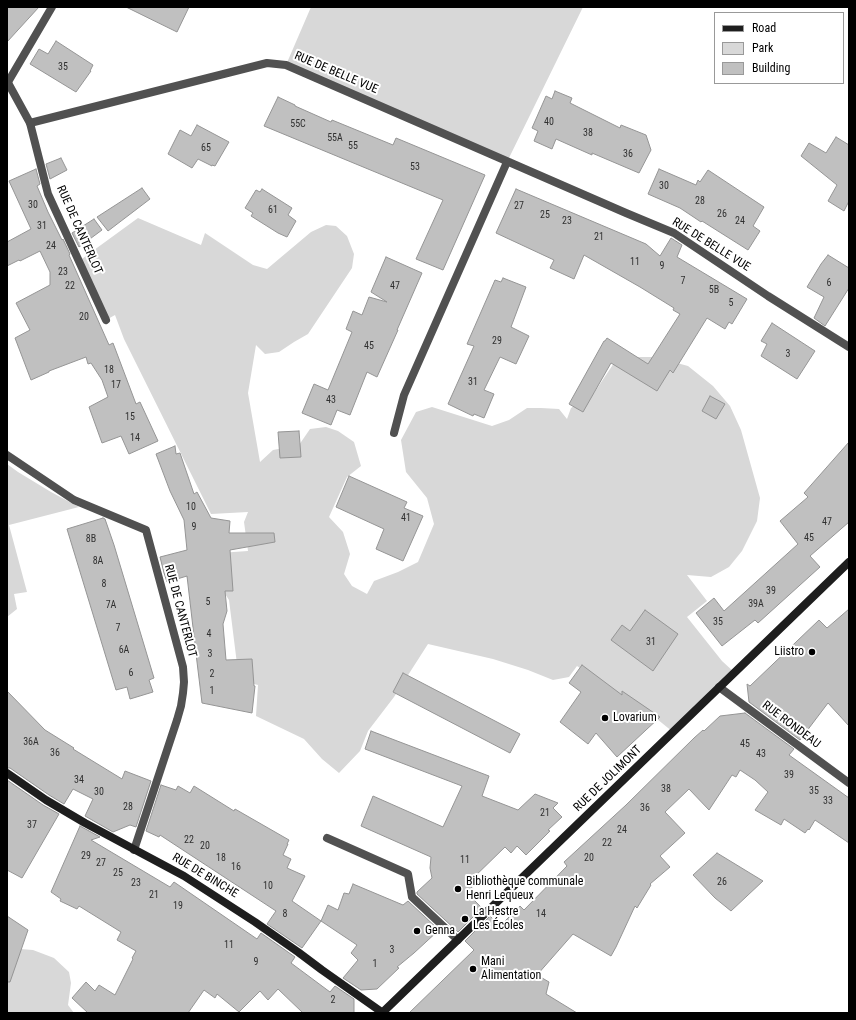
<!DOCTYPE html>
<meta charset="utf-8">
<style>
body{margin:0}
#map{position:relative;width:856px;height:1020px;overflow:hidden;background:#fff;font-family:"Roboto Condensed",sans-serif}
canvas{display:block}
.frame{position:absolute;inset:0;border:8px solid #000;pointer-events:none}
.legend{position:absolute;left:714px;top:12px;width:130px;height:72px;box-sizing:border-box;background:#fff;border:1px solid #999;margin:0;padding:5px 7px;list-style:none;font-size:12px;color:#000}
.legend li{display:flex;align-items:center;gap:8px;height:20px}
.legend b{width:20px;border:1px solid #999}
</style>
<div id="map">
<canvas width="856" height="1020"></canvas>
<div class="frame"></div>
<ul class="legend">
<li><b style="height:5px;background:#1e1e1e"></b>Road</li>
<li><b style="height:11px;background:#d8d8d8"></b>Park</li>
<li><b style="height:11px;background:#c0c0c0"></b>Building</li>
</ul>
</div>
<script>
const ctx = document.querySelector('canvas').getContext('2d');
ctx.lineJoin = 'round';
function fill(path, color) { ctx.fillStyle = color; ctx.fill(path, 'evenodd'); }
const shape = rows => new Path2D(rows.map(r => 'M' + r).join(''));
function stroke(path, color, width, dash) { ctx.strokeStyle = color; ctx.lineWidth = width; ctx.lineCap = dash ? 'butt' : 'round'; ctx.setLineDash(dash || []); ctx.stroke(path); }
function write(font, color, halo, rows, align = 'center') {
  ctx.font = font + ' "Roboto Condensed",sans-serif'; ctx.lineWidth = 4; ctx.setLineDash([]); ctx.textBaseline = 'middle'; ctx.strokeStyle = halo; ctx.fillStyle = color; for (const [text, x, y, turn = 0] of rows) {
    ctx.save(); ctx.translate(x, y); ctx.rotate((+turn || 0) * Math.PI / 180); ctx.textAlign = isNaN(turn) ? turn : align; if (halo) ctx.strokeText(text, 0, 0); ctx.fillText(text, 0, 0); ctx.restore();
  }
}
const green = shape([
 [311,7,583,7,507,162,286,65],
 [138,218,201,245,205,233,253,265,267,269,311,232,326,225,336,226,347,236,354,254,352,268,308,334,294,342,279,352,265,354,256,345,248,393,260,462,273,450,299,445,310,429,326,427,338,431,354,442,361,466,347,477,329,517,343,532,350,554,344,574,352,586,367,594,374,581,398,572,418,562,434,524,427,498,406,472,401,440,416,412,432,407,492,426,509,420,527,408,541,408,559,409,567,419,571,408,594,393,616,360,629,357,655,357,688,366,713,386,730,406,741,430,760,498,757,521,742,551,729,567,711,577,687,575,707,601,687,617,722,661,734,672,673,732,657,719,577,666,569,677,553,680,528,670,493,659,428,644,394,697,368,731,360,751,339,773,322,759,304,739,256,716,258,685,239,680,229,600,222,589,190,585,183,569,191,555,248,551,244,522,248,512,211,514,124,339,115,315,106,320,79,261],
 [7,464,18,472,51,492,79,507,9,525,27,592,14,594,17,609,7,617],
 [20,949,33,950,54,958,69,972,71,983,68,1005,74,1013,7,1013,7,955]
]);
const building = shape([
 [7,7,39,7,7,42,7,7],
 [126,7,189,7,177,32,126,7],
 [56,41,93,65,90,71,91,71,76,92,30,64,39,49,48,54,56,41],
 [555,91,572,98,570,103,620,128,621,125,646,135,651,150,639,173,592,153,592,155,556,139,552,149,534,141,538,131,532,128,546,96,552,99,555,91],
 [278,97,295,105,295,106,331,122,332,120,393,145,396,138,485,175,443,270,416,259,443,200,264,126,278,97],
 [197,125,229,142,215,166,212,165,212,166,198,159,192,168,168,154,180,130,191,136,197,125],
 [836,137,849,145,849,201,844,211,828,201,837,185,801,156,809,143,826,153,836,137],
 [61,158,67,170,50,179,46,164,61,158],
 [36,169,40,184,37,186,48,212,62,240,63,239,70,254,69,255,109,345,113,343,136,404,140,402,158,441,129,454,121,436,102,443,89,407,108,397,102,380,91,363,88,364,86,357,49,371,49,372,31,380,15,338,30,330,16,303,50,285,50,272,40,251,20,261,19,260,7,266,7,242,31,229,9,181,36,169],
 [659,169,696,185,698,180,700,182,708,170,764,207,753,226,760,231,748,250,702,221,701,222,680,208,648,194,659,169],
 [142,188,150,199,108,231,97,217,142,188],
 [262,189,292,208,288,215,296,221,287,237,278,233,251,216,253,213,245,208,256,190,260,192,262,189],
 [516,189,646,244,660,256,671,238,682,245,677,257,747,299,732,324,729,322,725,329,707,318,673,373,670,370,657,391,611,363,583,412,569,404,604,341,605,341,607,338,648,364,680,314,673,310,674,308,640,287,584,255,574,279,550,268,554,260,496,233,516,189],
 [94,219,102,230,79,247,72,233,94,219],
 [681,221,691,227,687,235,677,228,681,221],
 [828,255,849,268,849,288,825,326,814,318,824,297,807,287,821,264,828,255],
 [386,257,422,273,397,330,398,330,377,377,367,372,350,415,337,410,331,425,302,413,314,384,328,390,352,332,346,329,353,311,362,315,369,297,387,302,371,292,386,257],
 [503,278,526,287,511,327,529,336,516,364,500,357,484,390,494,394,484,418,474,414,473,416,448,404,474,346,467,344,495,280,501,282,503,278],
 [772,323,815,351,797,379,761,356,767,344,761,341,772,323],
 [710,396,725,404,716,419,702,411,710,396],
 [299,431,301,457,280,458,278,432,299,431],
 [849,442,849,522,810,556,820,567,758,623,755,620,722,646,696,613,714,598,724,611,798,544,780,521,808,497,804,493,849,442],
 [175,446,176,454,180,453,194,494,197,492,211,518,230,521,229,533,274,533,275,542,230,550,233,591,225,591,227,611,223,624,226,660,252,659,254,686,255,686,252,713,202,703,197,662,187,576,167,582,164,573,160,557,187,550,184,520,170,491,156,454,175,446],
 [349,476,407,502,404,508,423,516,403,561,376,549,384,529,336,507,349,476],
 [103,518,105,519,114,545,154,678,149,680,153,692,130,699,127,687,116,690,67,529,103,518],
 [849,609,849,726,828,703,800,740,749,702,747,684,750,686,819,620,827,628,849,609],
 [645,610,678,634,653,671,611,640,622,625,630,631,645,610],
 [582,665,622,695,622,691,660,717,617,757,596,733,588,744,560,722,581,692,569,683,582,665],
 [403,673,520,734,510,753,393,692,403,673],
 [7,691,45,730,74,748,73,749,122,779,125,771,151,781,136,827,130,825,113,832,85,816,93,799,73,789,64,804,49,795,10,768,7,768,7,691],
 [745,713,794,749,789,755,849,798,849,843,815,820,809,830,808,829,805,833,784,819,781,825,755,810,768,792,755,780,740,770,736,777,732,775,709,810,689,789,665,812,685,833,660,856,670,867,650,884,651,885,637,908,635,906,616,947,611,956,573,934,537,975,549,982,546,994,577,1013,409,1013,474,950,465,941,490,916,500,926,520,906,524,910,567,866,564,862,626,805,694,738,703,730,704,731,720,716,745,713],
 [371,731,489,776,482,796,518,810,535,794,558,803,553,808,562,817,548,830,550,831,526,855,517,846,511,853,505,847,468,883,473,889,468,894,482,908,458,932,417,894,417,892,432,878,430,868,431,857,361,826,373,796,443,827,462,786,365,749,371,731],
 [7,780,43,805,59,814,22,878,7,870,7,780],
 [161,785,176,790,178,786,190,793,194,786,234,811,235,809,289,840,287,844,288,844,283,855,291,859,287,868,305,876,292,901,321,921,302,948,267,924,276,911,160,835,159,837,146,831,161,785],
 [80,826,100,837,91,840,170,887,174,882,257,939,261,933,295,957,291,963,330,992,335,986,354,999,354,1013,303,1013,278,989,268,1000,260,991,239,1012,217,994,215,998,204,990,188,1013,88,1013,72,998,86,982,95,991,99,985,115,995,133,959,132,958,136,951,117,940,121,932,79,906,77,909,60,901,61,899,51,892,80,826],
 [717,853,763,881,731,911,715,898,693,875,717,853],
 [353,884,403,905,408,901,439,930,414,953,397,967,399,968,377,989,361,990,343,978,358,960,351,953,357,945,321,921,328,905,338,910,344,893,349,894,353,884],
 [7,916,28,930,10,982,7,982,7,916]
]);
const lane = shape([
 [8,82,52,7],
 [30,123,48,194,106,320],
 [7,455,74,500,146,530,183,667,184,682,183,693,181,706,177,720,134,850],
 [327,838,408,874,412,897,458,940]
]);
const street = shape([
 [7,81,30,123,267,63,286,65,626,213,674,233,768,296,849,347],
 [394,433,404,395,507,162],
 [719,687,849,783]
]);
const secondary = shape([
 [7,773,46,800,85,823,184,876,255,922,298,952,322,970,383,1013],
 [382,1013,849,562]
]);
const markers = [
 [812,652,4,"#000"],
 [605,718,4,"#000"],
 [458,889,4,"#000"],
 [465,919,4,"#000"],
 [417,931,4,"#000"],
 [473,969,4,"#000"]
];
const numberNames = [
 ["35",63,67],
 ["40",549,122],
 ["55C",298,124],
 ["38",588,133],
 ["55A",335,138],
 ["55",353,146],
 ["65",206,148],
 ["36",628,154],
 ["53",415,167],
 ["30",664,186],
 ["28",700,201],
 ["30",33,205],
 ["27",519,206],
 ["61",273,210],
 ["26",722,214],
 ["25",545,215],
 ["23",567,221],
 ["24",740,221],
 ["31",42,226],
 ["21",599,237],
 ["24",51,246],
 ["11",635,262],
 ["9",662,266],
 ["23",63,272],
 ["7",683,281],
 ["6",829,283],
 ["22",70,286],
 ["47",395,286],
 ["5B",714,290],
 ["5",731,303],
 ["20",84,317],
 ["29",497,341],
 ["45",369,346],
 ["3",788,354],
 ["18",109,370],
 ["31",473,382],
 ["17",116,385],
 ["43",331,400],
 ["15",130,417],
 ["14",135,438],
 ["10",191,507],
 ["41",406,518],
 ["47",827,522],
 ["9",194,527],
 ["45",809,538],
 ["8B",91,539],
 ["8A",98,561],
 ["8",104,584],
 ["39",771,591],
 ["5",208,602],
 ["39A",756,604],
 ["7A",111,605],
 ["35",718,622],
 ["7",118,628],
 ["4",209,634],
 ["31",651,642],
 ["6A",124,650],
 ["3",210,654],
 ["6",131,673],
 ["2",212,674],
 ["1",212,691],
 ["36A",31,742],
 ["45",745,744],
 ["36",55,753],
 ["43",761,754],
 ["39",789,775],
 ["34",79,780],
 ["38",666,789],
 ["35",814,791],
 ["30",99,792],
 ["33",828,801],
 ["28",128,807],
 ["36",645,808],
 ["21",545,813],
 ["37",32,825],
 ["24",622,830],
 ["22",189,840],
 ["22",607,843],
 ["20",205,846],
 ["29",86,856],
 ["18",221,858],
 ["20",589,858],
 ["11",465,860],
 ["27",101,863],
 ["16",236,867],
 ["25",118,873],
 ["26",722,882],
 ["23",136,883],
 ["10",268,886],
 ["21",154,895],
 ["19",178,906],
 ["8",285,914],
 ["14",541,914],
 ["11",229,945],
 ["3",392,950],
 ["9",256,962],
 ["1",375,964],
 ["2",333,1000]
];
const streetNames = [
 ["RUE DE BELLE VUE",336,73,23],
 ["RUE DE CANTERLOT",79,230,66],
 ["RUE DE BELLE VUE",711,245,32],
 ["RUE DE CANTERLOT",180,611,75],
 ["RUE RONDEAU",791,725,37],
 ["RUE DE JOLIMONT",608,779,-44],
 ["RUE DE BINCHE",205,876,31]
];
const poiNames = [
 ["Liistro",804,652,"right"],
 ["Lovarium",613,718],
 ["Bibliothèque communale",466,882],
 ["Henri Lequeux",466,896],
 ["La Hestre",473,912],
 ["Les Écoles",473,926],
 ["Genna",425,931],
 ["Mani",481,962],
 ["Alimentation",481,976]
];
fill(green, '#d8d8d8');
fill(building, '#c0c0c0');
stroke(building, '#959595', 1);
stroke(lane, '#515151', 8);
stroke(street, '#515151', 8);
stroke(secondary, '#1e1e1e', 8);
for (const [x, y, r, color] of markers) { const dot = new Path2D(); dot.arc(x, y, r, 0, 2 * Math.PI); ctx.fillStyle = color; ctx.fill(dot); stroke(dot, '#fff', 1.5); }
write('10px', '#303030', null, numberNames);
write('12px', '#000', '#fff', streetNames);
write('12px', '#000', '#fff', poiNames, 'left');
</script>
